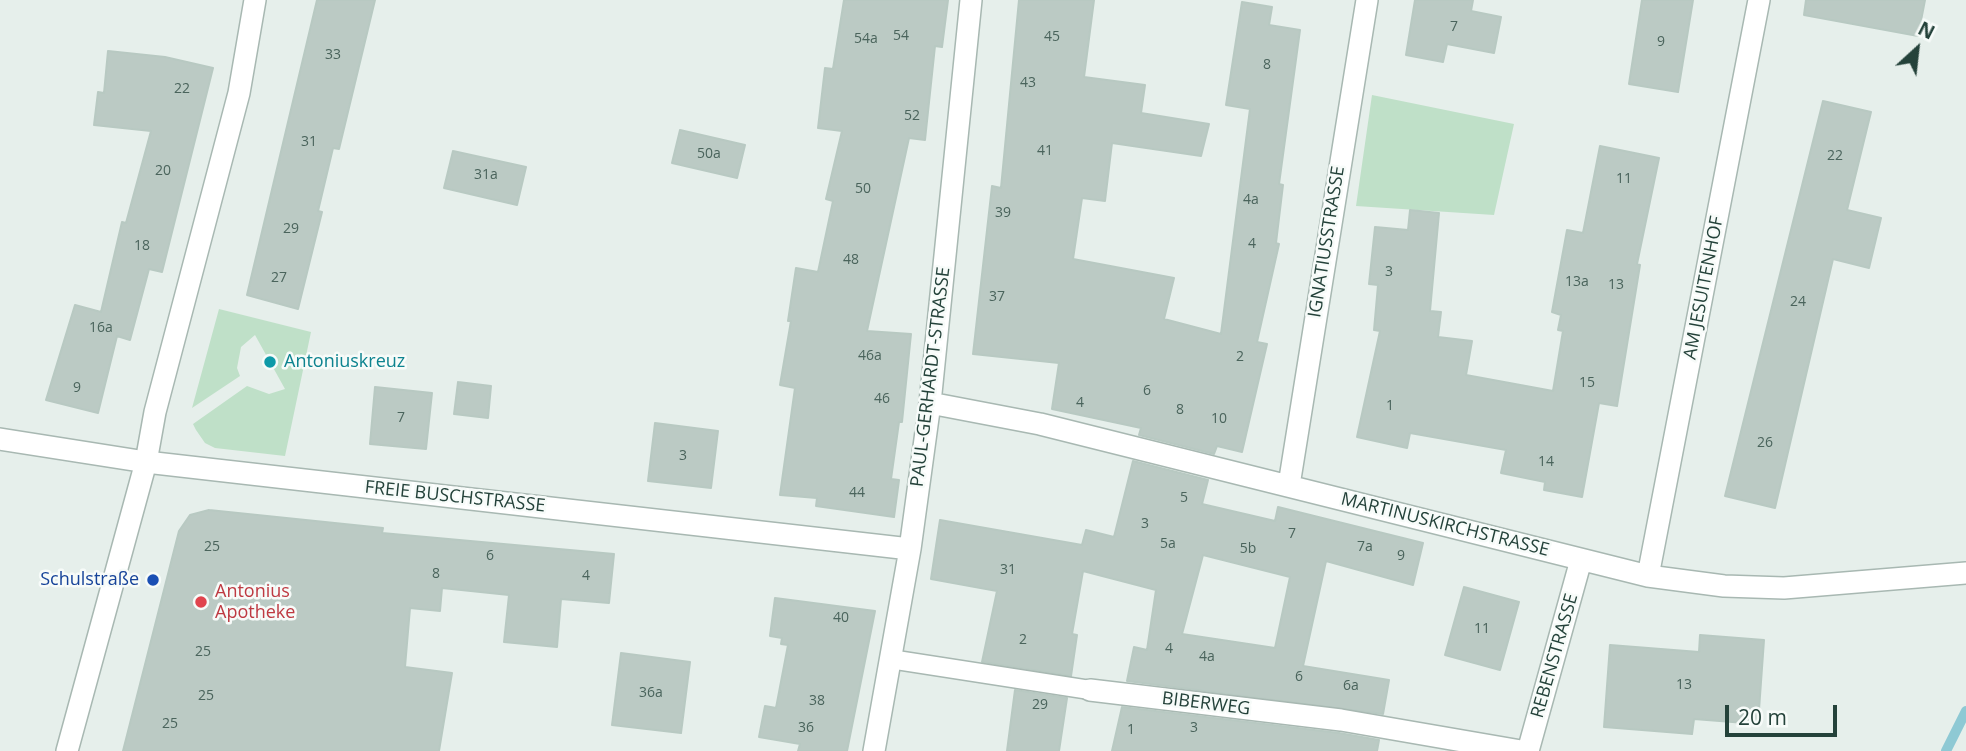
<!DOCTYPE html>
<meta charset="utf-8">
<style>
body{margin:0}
#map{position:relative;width:1966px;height:751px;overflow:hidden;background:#e6efeb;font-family:"Open Sans",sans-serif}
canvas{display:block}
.north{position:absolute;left:1882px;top:14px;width:70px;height:70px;-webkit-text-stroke:5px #f7fbf9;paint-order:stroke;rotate:27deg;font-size:19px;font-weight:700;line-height:28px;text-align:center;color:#24423a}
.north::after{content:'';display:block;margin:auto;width:24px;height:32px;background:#24423a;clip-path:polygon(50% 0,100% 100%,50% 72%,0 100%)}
.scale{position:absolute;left:1725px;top:705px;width:112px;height:32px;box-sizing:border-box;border:4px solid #24423a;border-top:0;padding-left:9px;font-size:21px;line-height:24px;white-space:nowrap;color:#24423a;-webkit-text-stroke:5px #f7fbf9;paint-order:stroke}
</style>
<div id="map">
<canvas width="1966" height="751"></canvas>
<div class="north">N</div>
<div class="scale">20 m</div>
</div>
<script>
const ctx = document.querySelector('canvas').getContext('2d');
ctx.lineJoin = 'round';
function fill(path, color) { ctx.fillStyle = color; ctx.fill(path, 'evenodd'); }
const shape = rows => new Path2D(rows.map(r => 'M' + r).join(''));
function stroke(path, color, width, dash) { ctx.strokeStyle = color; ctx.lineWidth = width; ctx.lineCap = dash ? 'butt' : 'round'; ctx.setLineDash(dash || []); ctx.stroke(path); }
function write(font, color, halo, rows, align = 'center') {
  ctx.font = font + ' "Open Sans",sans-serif'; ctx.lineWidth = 5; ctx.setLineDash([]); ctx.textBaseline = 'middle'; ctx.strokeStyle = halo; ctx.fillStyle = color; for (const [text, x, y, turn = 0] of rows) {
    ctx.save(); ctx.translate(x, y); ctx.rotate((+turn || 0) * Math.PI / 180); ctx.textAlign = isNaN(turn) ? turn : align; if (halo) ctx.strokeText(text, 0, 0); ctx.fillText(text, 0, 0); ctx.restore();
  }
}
const green = shape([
 [1372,95,1514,124,1494,215,1356,206],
 [219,309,311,332,285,456,215,448,205,443,196,430,193,424,247,386,269,394,285,389,255,335,241,347,237,368,240,376,192,408]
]);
const stream = shape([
 [1946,751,1966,711]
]);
const building = shape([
 [317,0,375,0,339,149,333,148,318,211,322,212,298,309,247,295,317,0],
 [844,0,948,0,942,47,935,46,925,140,909,138,867,331,911,334,902,422,899,422,891,479,899,480,894,517,816,506,817,498,780,495,795,388,780,385,791,321,788,321,796,268,818,272,833,201,826,199,842,131,818,128,825,68,833,69,844,0],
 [1019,0,1094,0,1084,77,1145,85,1141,113,1209,124,1201,156,1112,143,1105,201,1082,198,1073,259,1174,278,1164,319,1221,334,1250,109,1226,105,1242,2,1272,7,1269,25,1300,30,1279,184,1283,185,1276,243,1279,244,1257,342,1267,344,1242,452,1217,446,1214,454,1139,435,1141,428,1052,409,1059,363,973,354,992,186,1001,188,1019,0],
 [1415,0,1473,0,1471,11,1501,17,1494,53,1447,44,1443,62,1406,55,1415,0],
 [1642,0,1693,0,1678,92,1629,84,1642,0],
 [1806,0,1925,0,1918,36,1804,15,1806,0],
 [108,51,165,57,213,68,162,272,149,269,130,340,117,336,98,413,46,400,75,305,101,312,122,222,126,223,151,131,94,125,98,92,104,93,108,51],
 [1823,101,1871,112,1847,210,1881,218,1869,268,1833,259,1775,508,1725,496,1823,101],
 [680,130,745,145,737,178,672,163,680,130],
 [1600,146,1659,158,1637,264,1640,265,1617,406,1599,403,1582,497,1544,490,1545,482,1501,473,1506,450,1410,433,1407,448,1357,437,1380,331,1374,330,1378,285,1369,284,1375,227,1408,230,1410,210,1439,213,1430,311,1441,312,1438,337,1472,341,1466,375,1553,391,1563,331,1558,330,1561,315,1552,312,1567,230,1583,233,1600,146],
 [453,151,526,167,517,205,444,188,453,151],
 [458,382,491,386,488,418,454,414,458,382],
 [375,387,432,393,426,449,370,444,375,387],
 [655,423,718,431,711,488,648,481,655,423],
 [1133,461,1208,480,1202,504,1275,521,1278,507,1423,543,1413,585,1326,561,1303,666,1389,680,1383,714,1127,681,1134,647,1147,650,1156,590,1083,571,1072,634,1077,635,1071,676,982,662,997,591,931,579,940,520,1082,545,1086,530,1114,537,1133,461],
 [1203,555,1290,577,1275,648,1182,634,1203,555],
 [209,510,383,528,382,533,614,554,609,603,561,599,557,647,504,642,509,595,442,588,440,611,410,608,405,667,452,673,439,751,123,751,179,531,190,515,209,510],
 [1464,587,1519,602,1500,670,1445,655,1464,587],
 [775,598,875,611,847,751,798,751,800,744,759,737,765,706,776,708,788,645,781,644,782,638,770,636,775,598],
 [1700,635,1764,640,1758,724,1694,719,1692,734,1604,727,1610,645,1699,652,1700,635],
 [621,653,690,662,681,733,612,725,621,653],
 [1015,690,1067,698,1059,751,1007,751,1015,690],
 [1122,707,1339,733,1379,740,1377,751,1112,751,1122,707]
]);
const service = shape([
 [890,659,1090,690]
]);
const minor = shape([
 [930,403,1040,424,1648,576,1724,586,1784,588,1966,573],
 [0,439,146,462,910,549],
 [1289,485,1367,0],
 [1648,576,1759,0],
 [1090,690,1341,720,1521,751],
 [874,751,910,549,930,403,971,0],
 [1528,751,1581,560]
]);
const tertiary = shape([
 [67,751,146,462,155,412,239,93,255,0]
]);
const markers = [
 [270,362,7,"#0f9aa8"],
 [153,580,7,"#1a4fb4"],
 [201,602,7,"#e0444e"]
];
const numberNames = [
 ["7",1454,27],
 ["54",901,36],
 ["45",1052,37],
 ["54a",866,39],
 ["9",1661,42],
 ["33",333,55],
 ["8",1267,65],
 ["43",1028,83],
 ["22",182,89],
 ["52",912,116],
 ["31",309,142],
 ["41",1045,151],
 ["50a",709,154],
 ["22",1835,156],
 ["20",163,171],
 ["31a",486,175],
 ["11",1624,179],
 ["50",863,189],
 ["4a",1251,200],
 ["39",1003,213],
 ["29",291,229],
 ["4",1252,244],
 ["18",142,246],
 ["48",851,260],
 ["3",1389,272],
 ["27",279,278],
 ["13a",1577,282],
 ["13",1616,285],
 ["37",997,297],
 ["24",1798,302],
 ["16a",101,328],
 ["46a",870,356],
 ["2",1240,357],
 ["15",1587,383],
 ["9",77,388],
 ["6",1147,391],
 ["46",882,399],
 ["4",1080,403],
 ["1",1390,406],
 ["8",1180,410],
 ["7",401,418],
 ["10",1219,419],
 ["26",1765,443],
 ["3",683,456],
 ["14",1546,462],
 ["44",857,493],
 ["5",1184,498],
 ["3",1145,524],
 ["7",1292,534],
 ["5a",1168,544],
 ["25",212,547],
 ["7a",1365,547],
 ["5b",1248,549],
 ["6",490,556],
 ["9",1401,556],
 ["31",1008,570],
 ["8",436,574],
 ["4",586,576],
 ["40",841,618],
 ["11",1482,629],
 ["2",1023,640],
 ["4",1169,649],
 ["25",203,652],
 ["4a",1207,657],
 ["6",1299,677],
 ["13",1684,685],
 ["6a",1351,686],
 ["36a",651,693],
 ["25",206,696],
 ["38",817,701],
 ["29",1040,705],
 ["25",170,724],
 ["36",806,728],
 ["3",1194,728],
 ["1",1131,730]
];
const streetNames = [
 ["IGNATIUSSTRASSE",1327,242,-81],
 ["AM JESUITENHOF",1704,288,-79],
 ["PAUL-GERHARDT-STRASSE",931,377,-83],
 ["FREIE BUSCHSTRASSE",455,497,6],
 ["MARTINUSKIRCHSTRASSE",1445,525,14],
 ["REBENSTRASSE",1555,656,-74],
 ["BIBERWEG",1206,704,7]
];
const cultureNames = [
 ["Antoniuskreuz",284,362]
];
const transitNames = [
 ["Schulstraße",139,580]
];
const healthNames = [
 ["Antonius",215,592],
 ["Apotheke",215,613]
];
fill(green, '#bfe0c8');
stroke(stream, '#8ec9d4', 10);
fill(building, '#bbcac4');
stroke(building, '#b8c9c2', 2);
stroke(service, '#a8b8b2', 21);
stroke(minor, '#a8b8b2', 24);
stroke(tertiary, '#a8b8b2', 24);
stroke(service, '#fff', 18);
stroke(minor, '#fff', 21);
stroke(tertiary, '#fff', 21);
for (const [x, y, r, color] of markers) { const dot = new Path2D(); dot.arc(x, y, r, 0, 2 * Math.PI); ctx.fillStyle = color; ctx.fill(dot); stroke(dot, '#f7fbf9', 2.5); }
write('14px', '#4a645c', null, numberNames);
write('18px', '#24423a', '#f7fbf9', streetNames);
write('18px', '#0d838f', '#f7fbf9', cultureNames, 'left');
write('18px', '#164399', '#f7fbf9', transitNames, 'right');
write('18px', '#be3a42', '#f7fbf9', healthNames, 'left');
</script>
